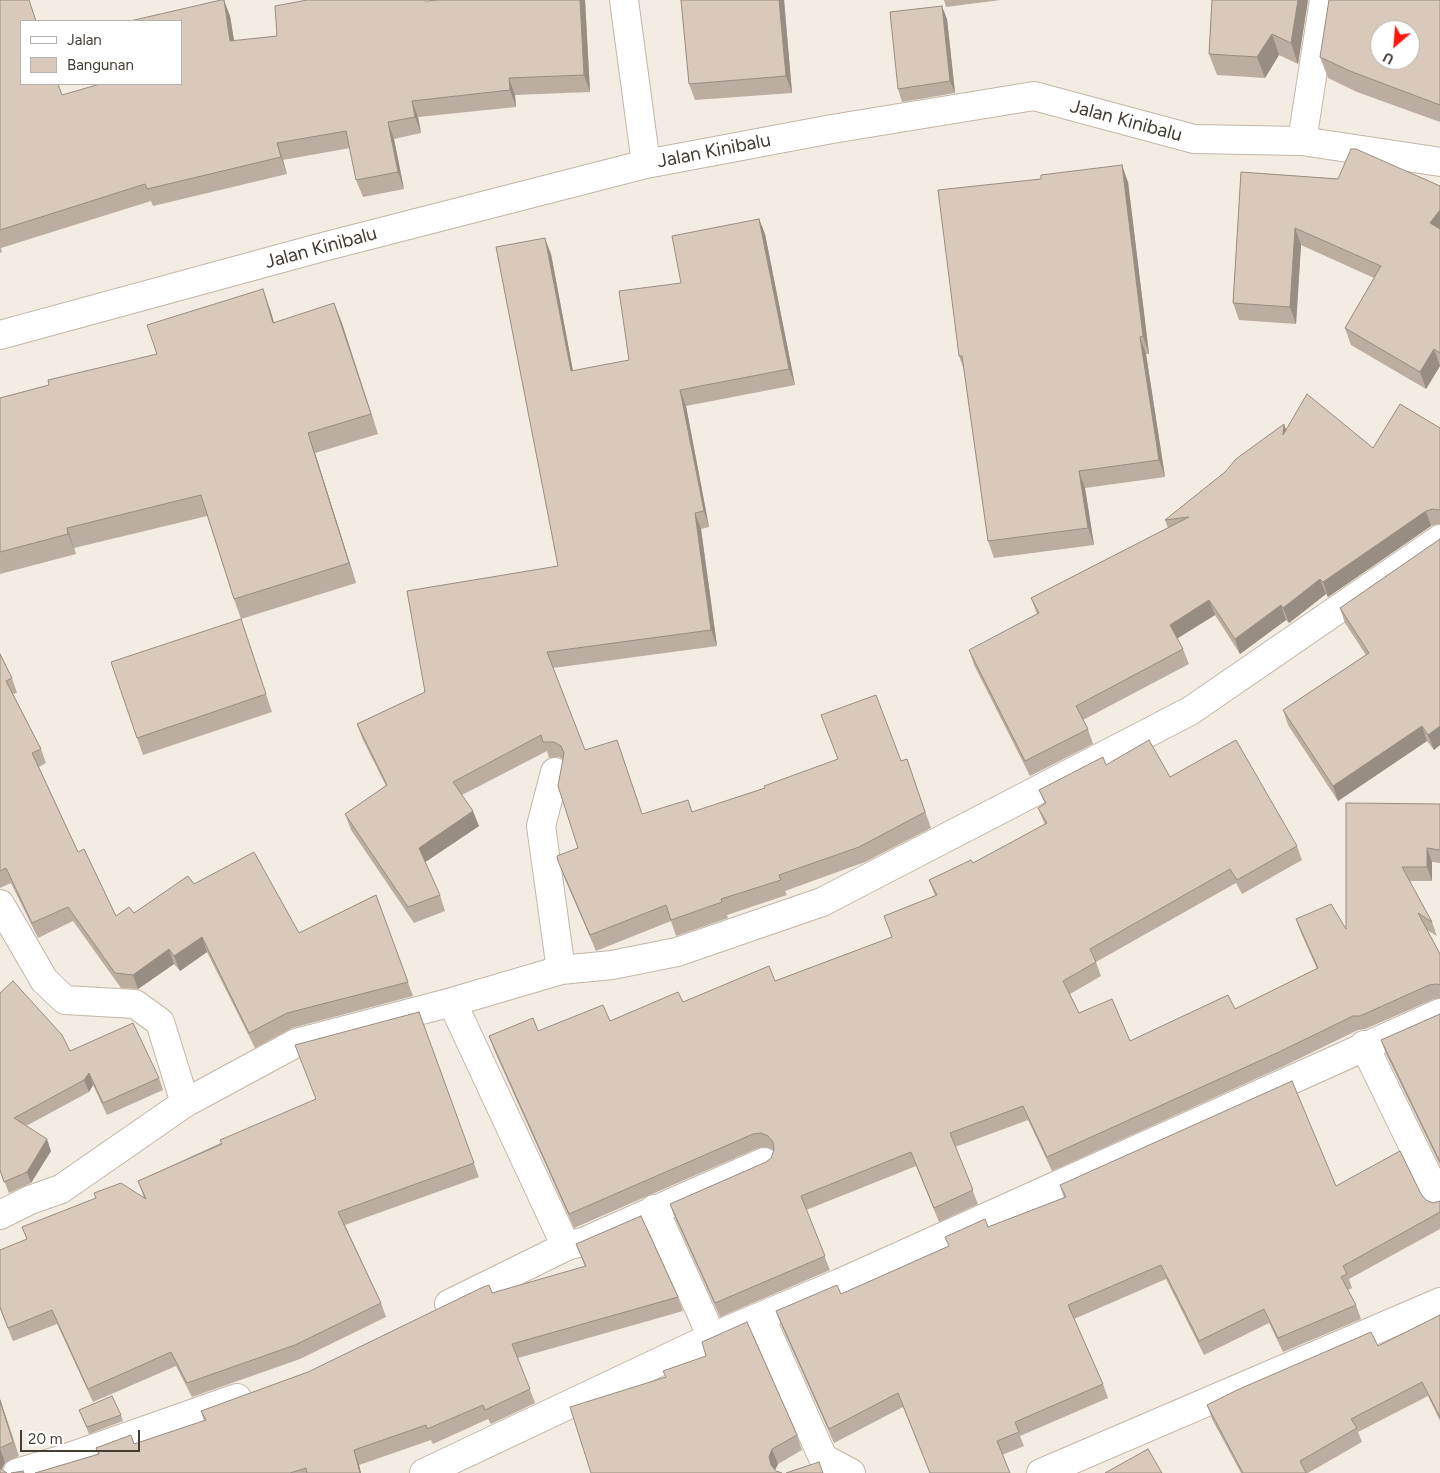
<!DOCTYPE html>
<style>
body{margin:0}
#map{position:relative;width:1440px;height:1473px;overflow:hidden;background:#f3ece3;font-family:Figtree,sans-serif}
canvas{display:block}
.legend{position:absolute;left:20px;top:20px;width:162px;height:65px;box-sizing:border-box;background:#fff;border:1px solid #b5b1ad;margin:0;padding:6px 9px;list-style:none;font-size:15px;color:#453c32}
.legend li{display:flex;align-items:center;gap:10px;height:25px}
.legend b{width:25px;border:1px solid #b5b1ad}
.north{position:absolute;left:1370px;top:20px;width:50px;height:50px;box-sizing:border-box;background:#fff;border:1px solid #b5b1ad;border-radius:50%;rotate:207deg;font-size:14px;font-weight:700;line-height:20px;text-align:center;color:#453c32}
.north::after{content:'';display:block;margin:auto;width:18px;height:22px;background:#ff170e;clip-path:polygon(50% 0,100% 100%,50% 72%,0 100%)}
.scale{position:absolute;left:20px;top:1430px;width:120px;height:22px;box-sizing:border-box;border:2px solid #453c32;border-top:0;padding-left:6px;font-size:15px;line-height:18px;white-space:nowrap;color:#453c32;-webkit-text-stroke:4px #fff;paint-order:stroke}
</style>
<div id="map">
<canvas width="1440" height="1473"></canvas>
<ul class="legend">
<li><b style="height:6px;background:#fff"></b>Jalan</li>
<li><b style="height:14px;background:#d9c9ba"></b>Bangunan</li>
</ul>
<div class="north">U</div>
<div class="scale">20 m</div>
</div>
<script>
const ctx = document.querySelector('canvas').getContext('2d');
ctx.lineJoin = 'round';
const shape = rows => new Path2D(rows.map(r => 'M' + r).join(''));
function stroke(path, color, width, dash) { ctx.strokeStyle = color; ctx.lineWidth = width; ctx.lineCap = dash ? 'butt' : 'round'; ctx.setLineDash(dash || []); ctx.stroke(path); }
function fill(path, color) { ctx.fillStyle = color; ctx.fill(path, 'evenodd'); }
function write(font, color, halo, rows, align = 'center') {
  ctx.font = font + ' Figtree,sans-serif'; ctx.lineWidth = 4; ctx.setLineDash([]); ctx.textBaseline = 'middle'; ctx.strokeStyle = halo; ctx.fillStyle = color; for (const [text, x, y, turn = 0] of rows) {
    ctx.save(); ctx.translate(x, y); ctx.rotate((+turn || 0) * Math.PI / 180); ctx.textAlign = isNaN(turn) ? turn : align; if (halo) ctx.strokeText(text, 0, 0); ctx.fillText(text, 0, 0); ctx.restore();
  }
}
const street = shape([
 [624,0,646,164],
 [1302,141,1324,0],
 [0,335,319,248,646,164,832,129,1034,96,1194,139,1302,141,1440,162],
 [555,772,541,826,561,970],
 [0,904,44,980,65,1000,135,1004,160,1022,185,1103],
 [452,1002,562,1238,569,1245,583,1242,764,1162],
 [1364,1045,1440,1201],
 [654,1209,712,1337],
 [0,1215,30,1200,61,1189,185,1103,296,1043,452,1002,561,970,612,965,677,952,822,902,1190,711,1440,539],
 [449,1304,569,1245],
 [761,1318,823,1458,851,1473],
 [17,1473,64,1459,237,1398],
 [424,1473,712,1337,840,1283,1440,1013],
 [1041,1473,1440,1302]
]);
const wall = shape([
 [0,0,62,95,181,84,230,16,234,41,277,36,429,1,440,0,585,0,590,92,515,95,516,107,418,117,421,133,394,139,404,189,363,197,356,180,350,148,283,160,287,174,153,206,151,201,1,248,2,252,0,253],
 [681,0,784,0,792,93,695,100,689,84],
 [944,0,1001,0,946,7],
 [1212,0,1308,0,1298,64,1279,55,1265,78,1217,75,1209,54],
 [1440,0,1440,122,1357,92,1328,78,1320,57],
 [947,19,955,93,902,102,898,89],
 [1241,172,1440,186,1440,366,1426,389,1351,345,1345,328,1374,278,1301,245,1296,324,1239,320,1233,303],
 [1128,182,1149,354,1146,354,1165,477,1085,488,1094,545,994,558,988,541,964,370,959,356],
 [759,219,765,234,795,385,686,406,709,527,701,529,717,646,553,668,585,750,622,755,642,814,692,812,907,759,931,828,865,862,785,891,787,895,727,915,728,918,676,936,671,921,596,951,564,877,558,861,578,848,563,759,559,757,549,758,547,751,462,795,479,826,425,862,440,895,445,911,414,923,351,830,345,814,386,786,363,740,357,724,425,692,558,566,551,254,573,371,629,360,681,283],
 [334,303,378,434,315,453,356,583,241,619,234,599,207,516,74,548,76,554,0,574,0,398,49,385,157,354,270,309,274,323],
 [1440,428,1440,524,1438,524,1431,526,1328,597,1326,594,1289,623,1286,620,1240,654,1215,615,1177,638,1183,649,1189,664,1083,720,1088,729,1093,744,1030,776,974,665,969,650,1037,614,1031,598,1168,528,1165,520,1286,430,1373,448],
 [1440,539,1440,745,1434,750,1427,741,1338,801,1288,725,1283,710,1366,655,1345,623,1340,608],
 [241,619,272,712,143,755,137,738],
 [0,654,12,678,17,693,13,694,41,749,46,763,39,767,78,852,116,916,134,913,194,884,299,933,376,895,413,996,292,1028,255,1048,207,952,180,971,174,964,138,989,121,988,73,921,38,938,11,883,0,888],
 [1106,765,1170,777,1297,846,1302,860,1242,894,1236,883,1096,962,1101,976,1070,994,1079,1013,1130,1041,1235,1009,1317,969,1301,933,1296,919,1346,929,1440,804,1440,863,1432,862,1432,881,1409,881,1432,922,1437,936,1427,930,1440,954,1440,998,1434,999,1365,1029,1358,1030,1284,1066,1052,1171,1028,1120,955,1147,978,1204,939,1222,916,1166,806,1210,830,1270,720,1317,675,1218,670,1204,766,1162,771,1158,774,1151,774,1150,766,1147,758,1148,574,1228,494,1050,489,1036,538,1031,610,1021,683,1002,775,981,892,937,884,916,935,896,929,880,973,863,1045,825,1038,808,1045,804,1039,790],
 [0,993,70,1051,159,1078,163,1090,107,1115,93,1085,89,1092,26,1126,51,1151,31,1183,9,1193,0,1171],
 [419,1012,479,1177,345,1225,381,1303,386,1317,300,1359,192,1397,176,1366,93,1402,57,1324,13,1341,0,1309,0,1250,27,1239,22,1227,144,1198,138,1181,316,1099],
 [1440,1014,1440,1165,1386,1054,1381,1040],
 [1060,1185,1336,1186,1421,1194,1426,1200,1433,1203,1440,1201,1440,1229,1349,1279,1352,1288,1348,1290,1356,1305,1361,1319,1283,1352,1269,1323,1204,1355,1166,1279,1074,1319,1103,1384,1108,1398,1020,1436,1024,1446,1002,1455,1010,1473,930,1473,903,1407,834,1443,781,1325,776,1311,841,1294,949,1246,988,1227,1064,1198],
 [576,1244,678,1297,683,1311,518,1358,535,1403,491,1424,488,1419,433,1444,431,1440,359,1465,361,1473,35,1473,98,1454,96,1448,131,1435,134,1444,204,1421,201,1411,308,1372,492,1293,585,1267],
 [1440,1315,1440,1421,1428,1396,1358,1432,1362,1442,1308,1473,1241,1473,1212,1419,1207,1405,1378,1346],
 [0,1399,19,1456,5,1463,0,1473],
 [79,1410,121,1415,123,1421,89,1434],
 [797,1435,802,1450,778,1464,775,1470,776,1471,591,1473]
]);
const shadedWall = shape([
 [224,0,230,16,237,58,230,41],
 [580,0,585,0,590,92,584,75],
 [779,0,784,0,792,93,786,76],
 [1298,0,1308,0,1298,64,1291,43],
 [942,6,947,19,955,93,950,81],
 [1272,34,1279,55,1265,78,1257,57],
 [509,78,515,95,516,107,510,90],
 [412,101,418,117,421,133,415,117],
 [388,122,394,139,404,189,398,172],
 [277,143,283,160,287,174,281,157],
 [1122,165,1128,182,1149,354,1143,336],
 [1440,210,1440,234,1430,223],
 [759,219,765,234,795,385,789,369],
 [1295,228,1301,245,1296,324,1290,307],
 [545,238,551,254,576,387,571,371],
 [263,289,270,309,280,343,273,323],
 [334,303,342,323,378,434,371,414],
 [1140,337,1146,354,1165,477,1159,460],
 [1434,349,1440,366,1426,389,1420,372],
 [680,390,686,406,709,527,704,511],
 [1284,424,1289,438,1283,435],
 [308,433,315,453,356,583,349,563],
 [1079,471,1085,488,1094,545,1088,528],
 [1426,511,1431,526,1328,597,1323,582],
 [695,513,701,529,717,646,711,630],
 [67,528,74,548,76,554,68,534],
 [1320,579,1326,594,1289,623,1283,608],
 [1209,600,1215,615,1175,640,1170,625],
 [1281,605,1286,620,1240,654,1235,639],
 [1422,726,1427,741,1338,801,1333,786],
 [1440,726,1440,745,1434,750,1428,735],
 [473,811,479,826,424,863,419,848],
 [1427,848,1432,862,1432,881,1427,867],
 [202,937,207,952,180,971,174,956],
 [169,949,174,964,138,989,133,975],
 [89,1073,93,1085,89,1092,84,1080],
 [47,1139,51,1151,31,1183,27,1172],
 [0,1399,19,1456,0,1401],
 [0,1448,5,1463,0,1472],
 [772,1449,778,1464,774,1472,771,1465,769,1457],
 [354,1450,359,1465,361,1473,360,1473]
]);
const building = shape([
 [0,0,29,0,36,21,21,21,21,84,58,84,62,95,100,84,181,84,181,21,130,21,221,0,224,0,230,41,277,36,275,6,307,0,425,0,425,1,440,0,580,0,584,75,509,78,510,90,412,101,415,117,388,122,398,172,356,180,346,131,277,143,281,157,147,189,145,184,0,230,0,0],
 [681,0,779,0,786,76,689,84,681,0],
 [1212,0,1298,0,1291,43,1272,34,1257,57,1209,54,1212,0],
 [1329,0,1440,0,1440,105,1350,71,1320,57,1329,0],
 [1380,30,1410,30,1410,60,1380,60,1380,30],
 [942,6,950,81,898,89,890,12,942,6],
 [1351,149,1356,149,1440,186,1440,210,1430,223,1440,229,1440,353,1434,349,1420,372,1345,328,1381,266,1295,228,1290,307,1233,303,1241,172,1338,179,1351,149],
 [1122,165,1143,336,1140,337,1159,460,1079,471,1088,528,988,541,962,356,959,356,938,190,1041,179,1041,175,1122,165],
 [759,219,789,369,680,390,704,511,695,513,711,630,547,652,585,750,617,740,642,814,688,800,692,812,765,788,764,786,838,759,821,715,876,695,901,761,907,759,925,812,859,847,779,875,781,880,721,899,722,902,671,920,666,905,590,935,558,861,557,856,578,848,558,786,564,753,561,746,554,742,543,742,541,735,453,782,473,811,419,848,440,895,408,907,345,814,387,785,357,724,425,692,407,591,558,566,496,247,545,238,571,371,629,360,619,291,681,283,672,236,759,219],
 [263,289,273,323,334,303,371,414,308,433,349,563,234,599,201,495,67,528,68,534,0,552,0,398,49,385,48,380,157,354,147,325,263,289],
 [1307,394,1373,448,1400,404,1440,428,1440,510,1433,509,1426,511,1323,582,1320,579,1283,608,1281,605,1235,639,1209,600,1170,625,1183,649,1076,706,1088,729,1025,761,969,650,1039,613,1031,598,1189,517,1165,520,1225,472,1236,459,1284,424,1283,435,1307,394],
 [1440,539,1440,726,1428,735,1422,726,1333,786,1283,710,1369,653,1340,608,1440,539],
 [241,619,266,694,137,738,111,662,241,619],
 [0,654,12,678,6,681,41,749,32,753,78,852,84,849,116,916,129,907,134,913,188,876,194,884,254,852,299,933,376,895,408,982,287,1013,249,1033,202,937,174,956,169,949,133,975,115,973,68,907,32,923,6,868,0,871,0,654],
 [1149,740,1170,777,1236,740,1297,846,1237,880,1230,869,1090,949,1096,962,1063,981,1079,1013,1112,999,1130,1041,1228,995,1235,1009,1318,968,1296,919,1331,904,1346,929,1346,803,1440,804,1440,850,1427,848,1427,867,1402,867,1432,922,1418,913,1440,954,1440,985,1437,984,1429,985,1360,1016,1353,1016,1279,1052,1047,1157,1023,1106,950,1133,973,1190,934,1208,911,1152,801,1196,825,1256,715,1303,670,1204,766,1162,771,1158,774,1150,773,1142,768,1136,761,1133,753,1134,569,1214,489,1036,533,1018,538,1031,603,1005,610,1021,678,992,683,1002,769,966,775,981,892,937,884,916,937,895,929,880,971,860,973,863,1047,823,1038,808,1046,803,1039,790,1103,757,1106,765,1149,740],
 [13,981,62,1035,70,1051,133,1023,159,1078,103,1103,89,1073,84,1080,14,1118,47,1139,27,1172,4,1182,0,1170,0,993,13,981],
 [419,1012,474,1163,338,1212,381,1303,295,1345,187,1383,171,1352,88,1389,52,1310,8,1328,0,1307,0,1250,27,1239,22,1227,96,1198,94,1193,121,1183,146,1199,138,1181,222,1144,220,1140,316,1099,295,1045,419,1012],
 [1440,1014,1440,1162,1381,1040,1440,1014],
 [1292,1081,1336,1186,1400,1151,1421,1194,1426,1200,1433,1203,1440,1201,1440,1212,1343,1266,1347,1274,1341,1277,1356,1305,1278,1338,1264,1309,1199,1341,1161,1265,1068,1305,1103,1384,1015,1422,1019,1432,997,1441,1010,1473,930,1473,898,1393,829,1429,776,1311,837,1285,841,1294,949,1246,945,1237,985,1219,988,1227,1066,1197,1060,1185,1292,1081],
 [641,1216,678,1297,512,1344,530,1389,485,1410,483,1405,427,1429,426,1425,354,1450,360,1473,307,1473,306,1468,290,1473,35,1473,99,1454,96,1448,131,1435,134,1444,206,1420,201,1411,308,1372,481,1288,489,1285,492,1293,586,1266,576,1244,641,1216],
 [1440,1315,1440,1417,1422,1382,1351,1419,1357,1428,1300,1461,1306,1473,1243,1473,1207,1405,1237,1390,1371,1332,1378,1346,1440,1315],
 [747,1322,797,1435,772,1449,769,1457,771,1465,776,1471,782,1473,591,1473,570,1407,666,1377,663,1371,706,1356,702,1342,747,1322],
 [112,1396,121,1415,87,1427,79,1410,112,1396],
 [0,1401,13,1442,0,1448,0,1401],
 [1148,1449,1162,1473,1105,1473,1148,1449],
 [819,1462,823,1473,786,1473,819,1462],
 [0,1468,1,1469,7,1473,0,1473,0,1468],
 [23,1471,24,1473,11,1473,23,1471]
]);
const streetNames = [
 ["Jalan Kinibalu",1126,121,15],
 ["Jalan Kinibalu",714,151,-11],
 ["Jalan Kinibalu",321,248,-15]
];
stroke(street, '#c2b6a7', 30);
stroke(street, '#fff', 28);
fill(wall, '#bbada0');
fill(shadedWall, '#988d82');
fill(building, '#d9c9ba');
stroke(building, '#988d82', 1);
write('19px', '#453c32', '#fff', streetNames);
</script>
